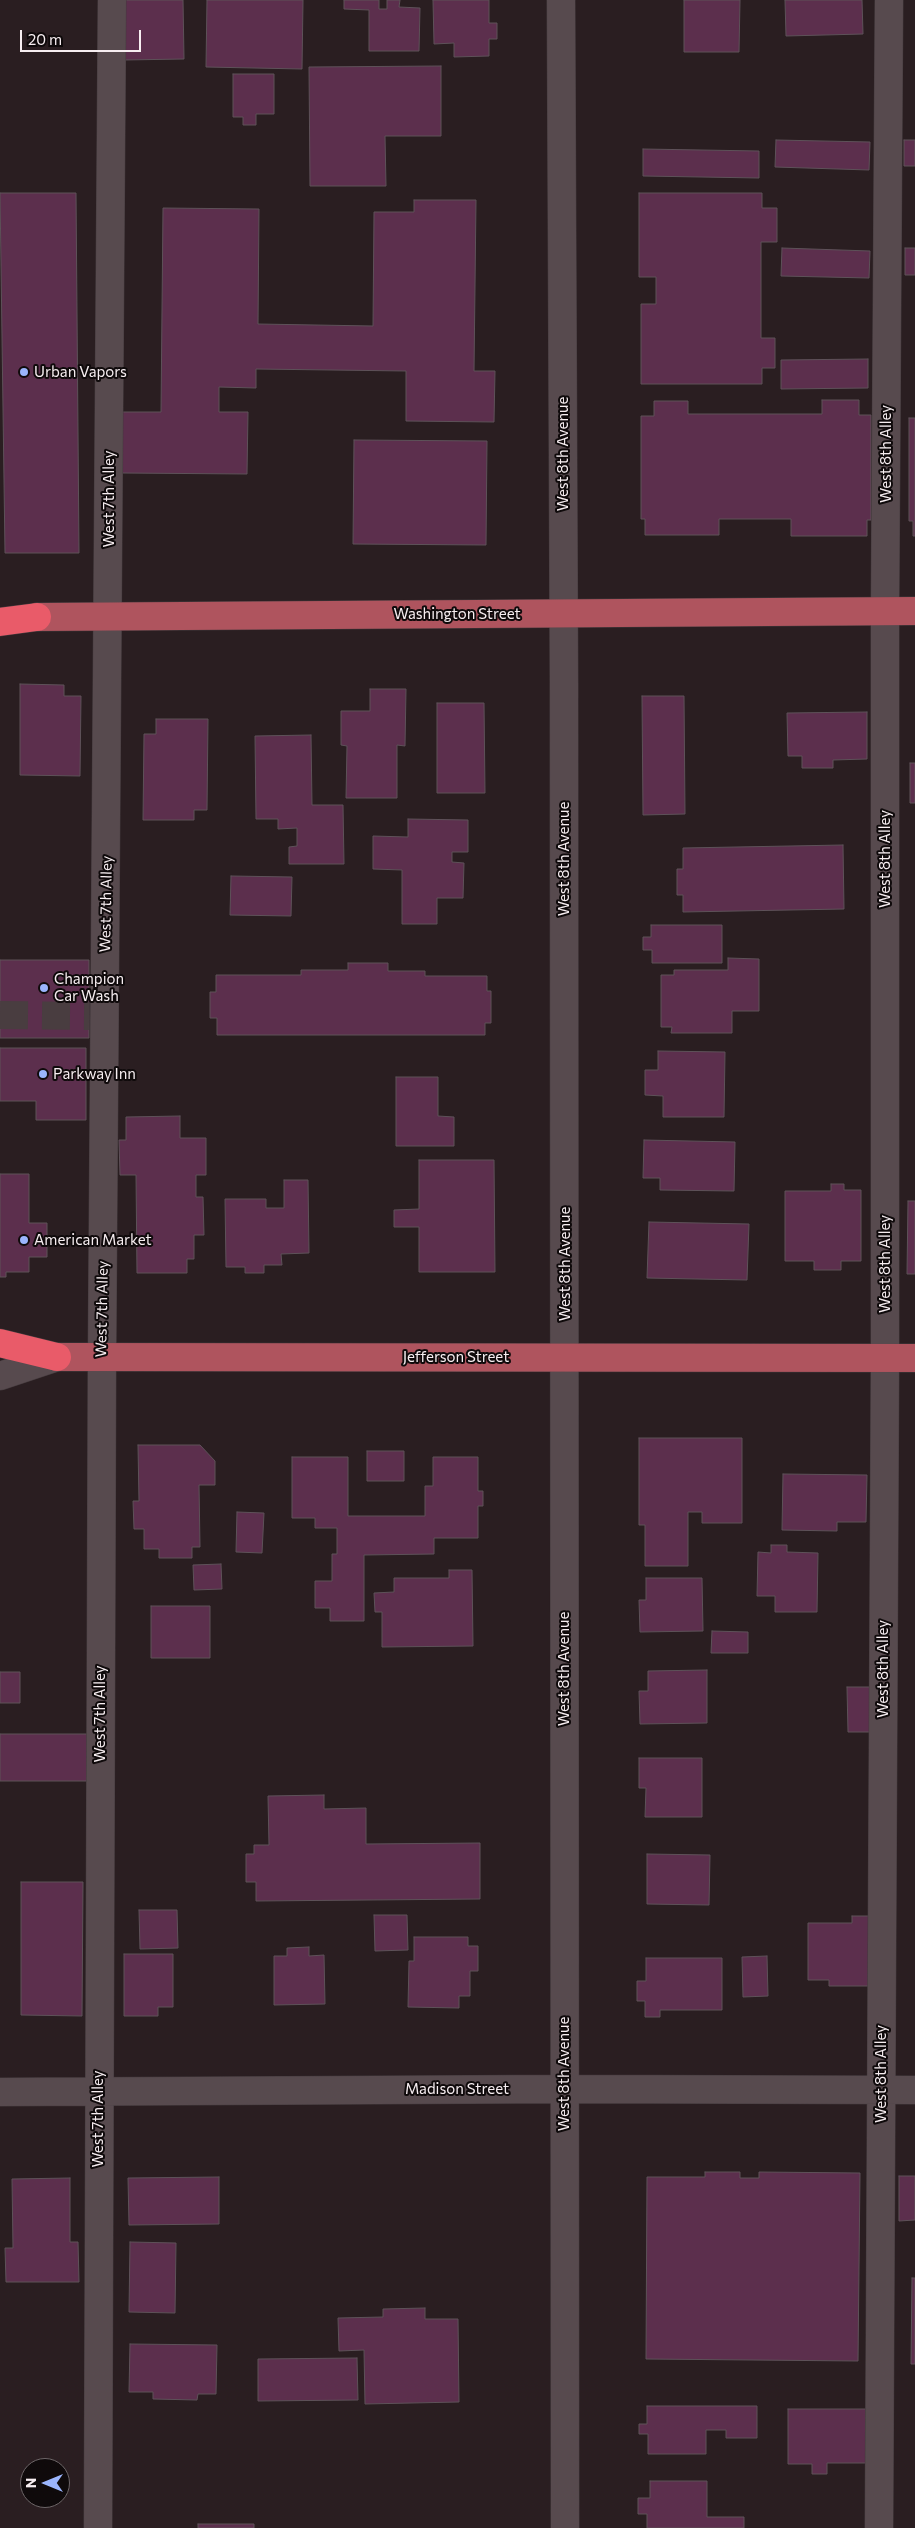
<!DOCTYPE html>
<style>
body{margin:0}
#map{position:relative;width:915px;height:2528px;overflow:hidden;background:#2a1e21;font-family:Commissioner,sans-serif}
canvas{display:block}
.north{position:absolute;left:20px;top:2458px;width:50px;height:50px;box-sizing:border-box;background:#0f0a0b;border:1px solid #6c6567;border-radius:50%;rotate:270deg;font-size:14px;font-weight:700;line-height:20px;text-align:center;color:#f7eef1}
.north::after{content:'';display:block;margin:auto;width:18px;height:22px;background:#9bb5fd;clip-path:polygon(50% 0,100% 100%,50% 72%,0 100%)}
.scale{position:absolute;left:20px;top:30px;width:121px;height:22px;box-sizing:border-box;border:2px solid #f7eef1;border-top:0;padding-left:6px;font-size:15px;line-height:18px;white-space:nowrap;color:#f7eef1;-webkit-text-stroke:4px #0f0a0b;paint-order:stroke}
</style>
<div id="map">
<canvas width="915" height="2528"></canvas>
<div class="north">N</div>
<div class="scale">20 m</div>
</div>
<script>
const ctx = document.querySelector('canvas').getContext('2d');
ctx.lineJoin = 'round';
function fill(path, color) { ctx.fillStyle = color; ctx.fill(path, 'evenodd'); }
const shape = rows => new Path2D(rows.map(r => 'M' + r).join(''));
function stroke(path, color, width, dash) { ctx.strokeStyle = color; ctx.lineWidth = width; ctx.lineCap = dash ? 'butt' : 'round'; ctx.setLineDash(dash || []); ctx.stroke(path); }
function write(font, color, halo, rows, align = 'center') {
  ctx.font = font + ' Commissioner,sans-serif'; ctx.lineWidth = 4; ctx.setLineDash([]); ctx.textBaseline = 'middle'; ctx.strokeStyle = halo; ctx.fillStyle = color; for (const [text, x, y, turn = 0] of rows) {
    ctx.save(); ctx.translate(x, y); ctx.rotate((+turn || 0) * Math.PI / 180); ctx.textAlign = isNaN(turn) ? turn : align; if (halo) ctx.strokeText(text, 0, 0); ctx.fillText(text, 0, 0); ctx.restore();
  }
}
const building = shape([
 [124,0,183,0,184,59,124,60,124,0],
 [207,0,303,0,302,69,206,67,207,0],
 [344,0,379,0,379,9,387,9,387,0,400,0,399,7,420,8,419,51,369,51,369,10,344,9,344,0],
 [433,0,489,0,489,23,497,23,497,39,489,39,489,56,454,57,454,43,434,44,433,0],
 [684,0,740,0,739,52,684,52,684,0],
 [785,0,862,0,863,34,786,36,785,0],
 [441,66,441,136,385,136,386,186,310,186,309,67,441,66],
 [233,74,274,74,274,114,256,114,256,125,243,125,243,117,233,117,233,74],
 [776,140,870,142,869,170,775,167,776,140],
 [904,140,915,140,915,166,904,166,904,140],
 [643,149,759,151,759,178,643,176,643,149],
 [0,193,76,193,79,553,5,553,0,193],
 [639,193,762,193,762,208,777,208,777,242,761,242,761,338,775,338,775,368,762,368,762,384,641,384,641,304,656,304,656,277,639,277,639,193],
 [414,200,476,200,474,371,495,371,494,422,406,421,406,371,256,369,256,388,219,387,219,412,248,412,247,474,122,473,122,412,161,412,163,208,259,209,258,324,373,326,374,212,414,212,414,200],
 [782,248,870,251,869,278,781,276,782,248],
 [905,248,915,248,915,275,905,275,905,248],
 [868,359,868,388,781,389,781,360,868,359],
 [822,400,859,400,859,415,871,415,871,520,867,520,867,536,791,536,791,519,719,519,719,535,645,535,645,519,641,519,641,416,654,416,654,401,688,401,688,414,822,414,822,400],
 [909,418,915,418,915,536,913,536,913,521,909,521,909,418],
 [354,440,487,441,486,545,353,544,354,440],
 [20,684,64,685,64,696,81,696,80,776,20,775,20,684],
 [370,689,406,689,405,746,397,745,397,798,346,798,347,746,341,745,341,711,370,711,370,689],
 [642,696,684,696,685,814,643,815,642,696],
 [437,703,484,703,485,793,437,793,437,703],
 [867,712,867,759,833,760,833,768,802,768,802,756,788,756,787,713,867,712],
 [156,719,208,719,207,810,194,810,194,820,143,820,144,734,156,734,156,719],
 [311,735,312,805,343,805,344,864,289,864,289,847,297,846,297,828,278,829,278,819,256,819,255,736,311,735],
 [910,763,915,763,915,803,910,803,910,763],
 [408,819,468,820,468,852,452,852,452,862,464,863,463,898,437,898,437,924,402,924,402,870,373,869,373,836,408,837,408,819],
 [843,845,844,909,683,912,683,895,677,895,677,869,683,869,683,848,843,845],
 [231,876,292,877,291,916,230,915,231,876],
 [651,925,722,925,722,963,652,963,652,950,643,950,643,937,651,937,651,925],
 [728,958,759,959,759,1011,732,1011,732,1033,671,1033,672,1027,661,1027,661,975,674,975,674,970,728,970,728,958],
 [0,960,89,960,89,1038,0,1038,0,960],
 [348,963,388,963,388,971,425,971,425,976,487,976,487,991,491,991,491,1023,485,1023,485,1035,217,1035,217,1018,210,1018,210,992,216,992,216,975,301,975,301,970,348,970,348,963],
 [0,1048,86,1048,86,1120,36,1120,36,1101,0,1101,0,1048],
 [658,1051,725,1052,724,1117,663,1117,663,1096,645,1095,645,1070,658,1070,658,1051],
 [396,1077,438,1077,438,1116,454,1117,454,1146,396,1146,396,1077],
 [180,1116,180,1138,206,1138,206,1175,196,1175,196,1197,203,1197,204,1235,194,1235,194,1259,187,1259,187,1273,137,1273,136,1175,120,1175,119,1140,126,1140,126,1117,180,1116],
 [644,1140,735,1142,734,1191,660,1190,660,1178,643,1178,644,1140],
 [419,1160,494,1160,495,1272,419,1272,419,1227,394,1227,394,1210,419,1209,419,1160],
 [0,1174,29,1174,29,1223,47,1223,47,1257,29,1257,29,1272,6,1272,6,1277,0,1277,0,1174],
 [284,1180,308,1180,309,1253,281,1254,282,1265,264,1265,264,1273,245,1273,245,1267,226,1267,225,1199,266,1199,266,1208,284,1208,284,1180],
 [831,1184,844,1184,844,1190,861,1190,861,1261,841,1261,841,1270,814,1270,814,1261,785,1261,785,1191,831,1191,831,1184],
 [908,1201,915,1201,915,1274,907,1274,908,1201],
 [649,1222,749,1224,747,1280,647,1278,649,1222],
 [639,1438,742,1438,742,1523,702,1523,702,1512,688,1512,688,1566,645,1566,645,1525,639,1525,639,1438],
 [138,1445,200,1445,215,1461,215,1485,199,1485,200,1547,192,1547,192,1558,159,1558,159,1549,144,1549,144,1529,134,1529,133,1501,139,1501,138,1445],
 [367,1451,404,1451,404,1481,367,1481,367,1451],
 [292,1457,348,1457,348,1516,425,1516,425,1486,433,1486,433,1457,478,1457,478,1491,483,1491,483,1506,478,1506,478,1538,434,1538,434,1554,364,1555,364,1621,330,1621,330,1608,315,1608,315,1581,332,1581,332,1554,337,1554,337,1528,315,1528,315,1518,292,1518,292,1457],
 [783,1474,867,1475,866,1522,837,1522,837,1531,782,1530,783,1474],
 [237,1512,264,1513,262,1553,236,1552,237,1512],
 [771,1545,787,1545,787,1552,818,1553,817,1612,775,1612,775,1596,757,1596,758,1552,771,1553,771,1545],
 [221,1564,222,1589,194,1590,193,1565,221,1564],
 [449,1570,472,1570,473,1646,382,1647,382,1612,375,1612,374,1593,394,1592,394,1578,449,1578,449,1570],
 [646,1578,702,1578,703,1631,640,1632,639,1600,646,1600,646,1578],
 [151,1606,210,1606,210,1658,151,1658,151,1606],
 [712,1631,748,1632,748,1653,711,1653,712,1631],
 [707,1670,707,1723,640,1724,639,1691,648,1691,648,1671,707,1670],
 [0,1672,20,1672,20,1703,0,1703,0,1672],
 [847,1687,878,1687,878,1732,848,1732,847,1687],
 [0,1734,89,1734,89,1781,0,1781,0,1734],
 [639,1758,702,1758,702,1817,645,1817,646,1788,639,1788,639,1758],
 [324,1795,324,1809,366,1808,366,1844,480,1843,480,1899,256,1901,256,1882,246,1882,246,1854,254,1854,254,1845,269,1845,268,1796,324,1795],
 [647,1854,710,1855,709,1905,647,1904,647,1854],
 [21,1882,83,1882,82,2016,21,2015,21,1882],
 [139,1910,177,1910,178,1948,140,1949,139,1910],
 [374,1915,407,1915,408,1950,375,1951,374,1915],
 [852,1916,874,1916,873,1986,829,1986,829,1980,808,1980,808,1923,852,1923,852,1916],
 [414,1937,468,1937,468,1946,478,1946,478,1971,470,1971,470,1996,459,1996,459,2008,408,2007,409,1961,414,1961,414,1937],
 [309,1947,309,1956,324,1955,325,2004,274,2005,274,1956,287,1956,287,1948,309,1947],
 [124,1954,173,1954,173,2007,158,2007,158,2016,124,2016,124,1954],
 [767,1956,768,1996,743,1997,742,1957,767,1956],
 [646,1958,722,1958,722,2010,660,2010,660,2017,645,2017,645,2001,637,2001,637,1981,646,1981,646,1958],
 [705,2172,740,2172,740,2178,759,2178,759,2172,860,2173,858,2361,646,2359,647,2177,705,2177,705,2172],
 [899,2176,915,2176,915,2220,899,2221,899,2176],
 [219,2177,219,2224,129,2225,128,2178,219,2177],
 [70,2178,70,2242,78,2242,79,2282,6,2282,5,2248,13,2248,12,2179,70,2178],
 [130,2242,176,2243,175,2313,129,2312,130,2242],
 [912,2278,915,2278,915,2364,911,2364,912,2278],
 [425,2308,425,2319,458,2319,459,2402,365,2404,364,2350,339,2351,338,2318,383,2317,383,2309,425,2308],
 [130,2344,217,2345,216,2394,198,2394,197,2400,153,2399,153,2392,129,2392,130,2344],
 [357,2358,358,2400,258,2401,258,2359,357,2358],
 [647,2406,757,2406,757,2438,726,2438,726,2430,706,2430,706,2454,648,2454,648,2434,639,2434,639,2424,647,2424,647,2406],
 [788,2409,870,2409,870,2463,827,2463,827,2474,812,2474,812,2464,788,2464,788,2409],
 [650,2481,707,2481,707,2517,744,2517,744,2528,647,2528,647,2514,638,2514,638,2498,650,2498,650,2481],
 [198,2524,254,2524,254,2528,198,2528,198,2524]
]);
const minorTunnel = shape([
 [0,1015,89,1016]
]);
const minor = shape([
 [561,0,564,683,565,2528],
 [0,1376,57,1357],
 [0,2092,563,2089,915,2090],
 [98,2528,102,1357,112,0],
 [879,2528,885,1358,885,611,889,0]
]);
const major = shape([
 [37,617,915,611],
 [57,1357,915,1358]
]);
const highway = shape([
 [0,622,37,617],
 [0,1343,57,1357]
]);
const markers = [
 [24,372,5,"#9bb5fd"],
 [44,988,5,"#9bb5fd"],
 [43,1074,5,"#9bb5fd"],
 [24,1240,5,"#9bb5fd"]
];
const poiNames = [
 ["Urban Vapors",34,372],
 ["Champion",54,979],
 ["Car Wash",54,996],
 ["Parkway Inn",53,1074],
 ["American Market",34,1240]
];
const streetNames = [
 ["West 8th Avenue",563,454,-90],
 ["West 8th Alley",886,454,-90],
 ["West 7th Alley",109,499,-90],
 ["Washington Street",457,614],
 ["West 8th Avenue",564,859,-90],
 ["West 8th Alley",885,859,-90],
 ["West 7th Alley",106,904,-89],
 ["West 8th Avenue",565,1264,-90],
 ["West 8th Alley",885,1264,-90],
 ["West 7th Alley",102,1309,-89],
 ["Jefferson Street",456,1357],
 ["West 8th Avenue",564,1669,-90],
 ["West 8th Alley",883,1669,-90],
 ["West 7th Alley",100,1714,-90],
 ["West 8th Avenue",564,2074,-90],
 ["West 8th Alley",881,2074,-90],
 ["Madison Street",457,2089],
 ["West 7th Alley",98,2119,-90]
];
fill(building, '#5c2f4d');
stroke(building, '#5e5259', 1);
stroke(minorTunnel, '#493d40', 28, [28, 14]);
stroke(minor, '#443b3e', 29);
stroke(major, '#443b3e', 29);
stroke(highway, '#443b3e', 29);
stroke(minor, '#574a4e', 28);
stroke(major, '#af545e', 28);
stroke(highway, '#e95b69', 28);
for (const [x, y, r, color] of markers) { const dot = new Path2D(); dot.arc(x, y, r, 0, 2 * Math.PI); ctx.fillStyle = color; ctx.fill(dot); stroke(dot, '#0f0a0b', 2); }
write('15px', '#f7eef1', '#0f0a0b', poiNames, 'left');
write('15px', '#f7eef1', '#0f0a0b', streetNames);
</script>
